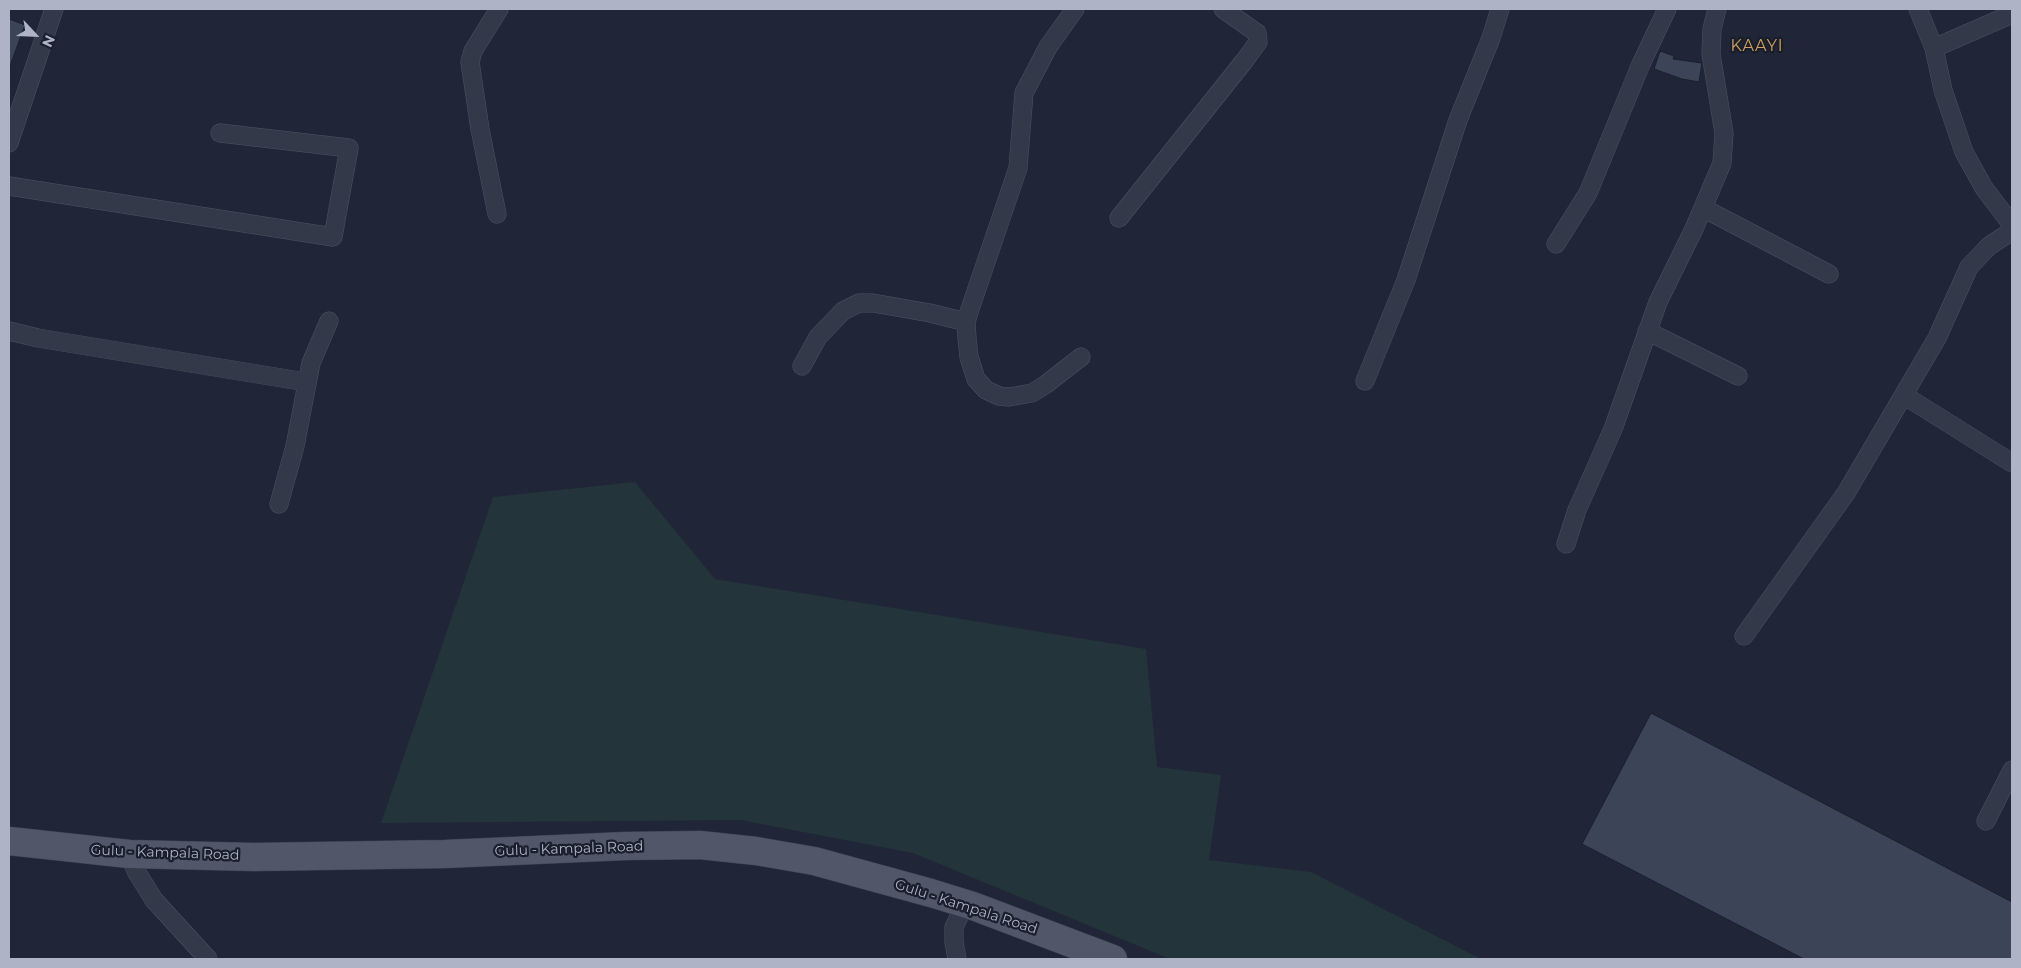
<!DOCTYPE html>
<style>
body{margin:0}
#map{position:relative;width:2021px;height:968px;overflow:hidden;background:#202637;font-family:Montserrat,sans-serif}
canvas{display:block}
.frame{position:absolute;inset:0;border:10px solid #aeb3c5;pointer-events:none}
.north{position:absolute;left:10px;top:10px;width:50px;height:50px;-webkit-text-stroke:4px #191e2c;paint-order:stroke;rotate:115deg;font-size:14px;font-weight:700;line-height:20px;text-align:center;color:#aeb3c5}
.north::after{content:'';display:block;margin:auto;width:18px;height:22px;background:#aeb3c5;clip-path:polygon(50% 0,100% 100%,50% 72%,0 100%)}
</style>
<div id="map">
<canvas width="2021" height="968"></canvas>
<div class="frame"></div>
<div class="north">N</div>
</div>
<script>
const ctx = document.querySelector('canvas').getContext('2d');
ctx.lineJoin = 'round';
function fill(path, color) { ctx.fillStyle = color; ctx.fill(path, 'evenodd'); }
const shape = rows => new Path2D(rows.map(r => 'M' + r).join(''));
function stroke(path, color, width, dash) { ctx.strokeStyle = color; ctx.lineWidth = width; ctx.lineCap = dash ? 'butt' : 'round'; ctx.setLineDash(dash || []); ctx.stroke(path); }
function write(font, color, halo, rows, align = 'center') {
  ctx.font = font + ' Montserrat,sans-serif'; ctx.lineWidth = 4.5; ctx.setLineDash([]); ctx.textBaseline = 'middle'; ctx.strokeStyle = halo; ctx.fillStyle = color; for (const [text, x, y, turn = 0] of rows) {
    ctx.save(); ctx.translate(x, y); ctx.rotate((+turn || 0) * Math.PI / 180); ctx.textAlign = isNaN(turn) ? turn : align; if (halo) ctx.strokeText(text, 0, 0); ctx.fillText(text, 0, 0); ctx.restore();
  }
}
const green = shape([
 [635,482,715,579,1146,649,1157,767,1221,775,1209,860,1311,872,1481,959,1170,959,913,853,740,820,381,823,493,497]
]);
const building = shape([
 [9,19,25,25,10,66,9,66,9,19],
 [1660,51,1674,56,1673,59,1702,63,1699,82,1682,79,1654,69,1660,51],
 [1651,713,2012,902,2012,959,1804,959,1582,844,1651,713]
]);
const street = shape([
 [1075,9,1048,47,1024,93,1018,168,970,309,966,322,967,338,969,357,976,379,986,390,999,396,1009,397,1032,393,1045,385,1081,357],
 [1918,9,1934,48,1943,90,1964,152,1984,188,2012,225],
 [1934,48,2012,14],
 [9,143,54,9],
 [9,186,333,237,349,148,220,133],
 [1703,208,1829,274],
 [497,214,480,129,470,62,473,51,499,9],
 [1119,218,1245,60,1258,42,1257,33,1223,9],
 [1556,244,1588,193,1641,64,1667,9],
 [9,331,38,338,306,382],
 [1647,331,1738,376],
 [802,366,818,337,843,311,859,303,873,303,930,313,966,322],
 [1365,381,1406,280,1458,120,1491,38,1500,9],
 [1905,396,2012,463],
 [279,504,295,446,311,363,329,321],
 [1566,544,1577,510,1613,429,1658,302,1694,229,1722,163,1724,133,1711,54,1712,29,1717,9],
 [1744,636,1846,493,1937,338,1969,267,1989,246,2012,231],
 [1986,821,2012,770],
 [129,854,136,871,154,900,208,959],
 [957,959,954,942,954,927,963,908,973,906]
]);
const primary = shape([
 [9,841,129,854,254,857,445,854,626,846,700,845,756,851,814,861,931,893,973,906,1113,959]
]);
const streetNames = [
 ["Gulu - Kampala Road",569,849,-2],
 ["Gulu - Kampala Road",165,853,2],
 ["Gulu - Kampala Road",966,907,18]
];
const quarterNames = [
 ["KAAYI",1757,46]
];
fill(green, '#23343a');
fill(building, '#3c4458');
stroke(building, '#1b202e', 1);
stroke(street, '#4e5363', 19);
stroke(primary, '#3d4252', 29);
stroke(street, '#333948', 18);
stroke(primary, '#515768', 28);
write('14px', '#aeb3c5', '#191e2c', streetNames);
ctx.letterSpacing = '1px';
write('16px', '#d3a25a', '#191e2c', quarterNames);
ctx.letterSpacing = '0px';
</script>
